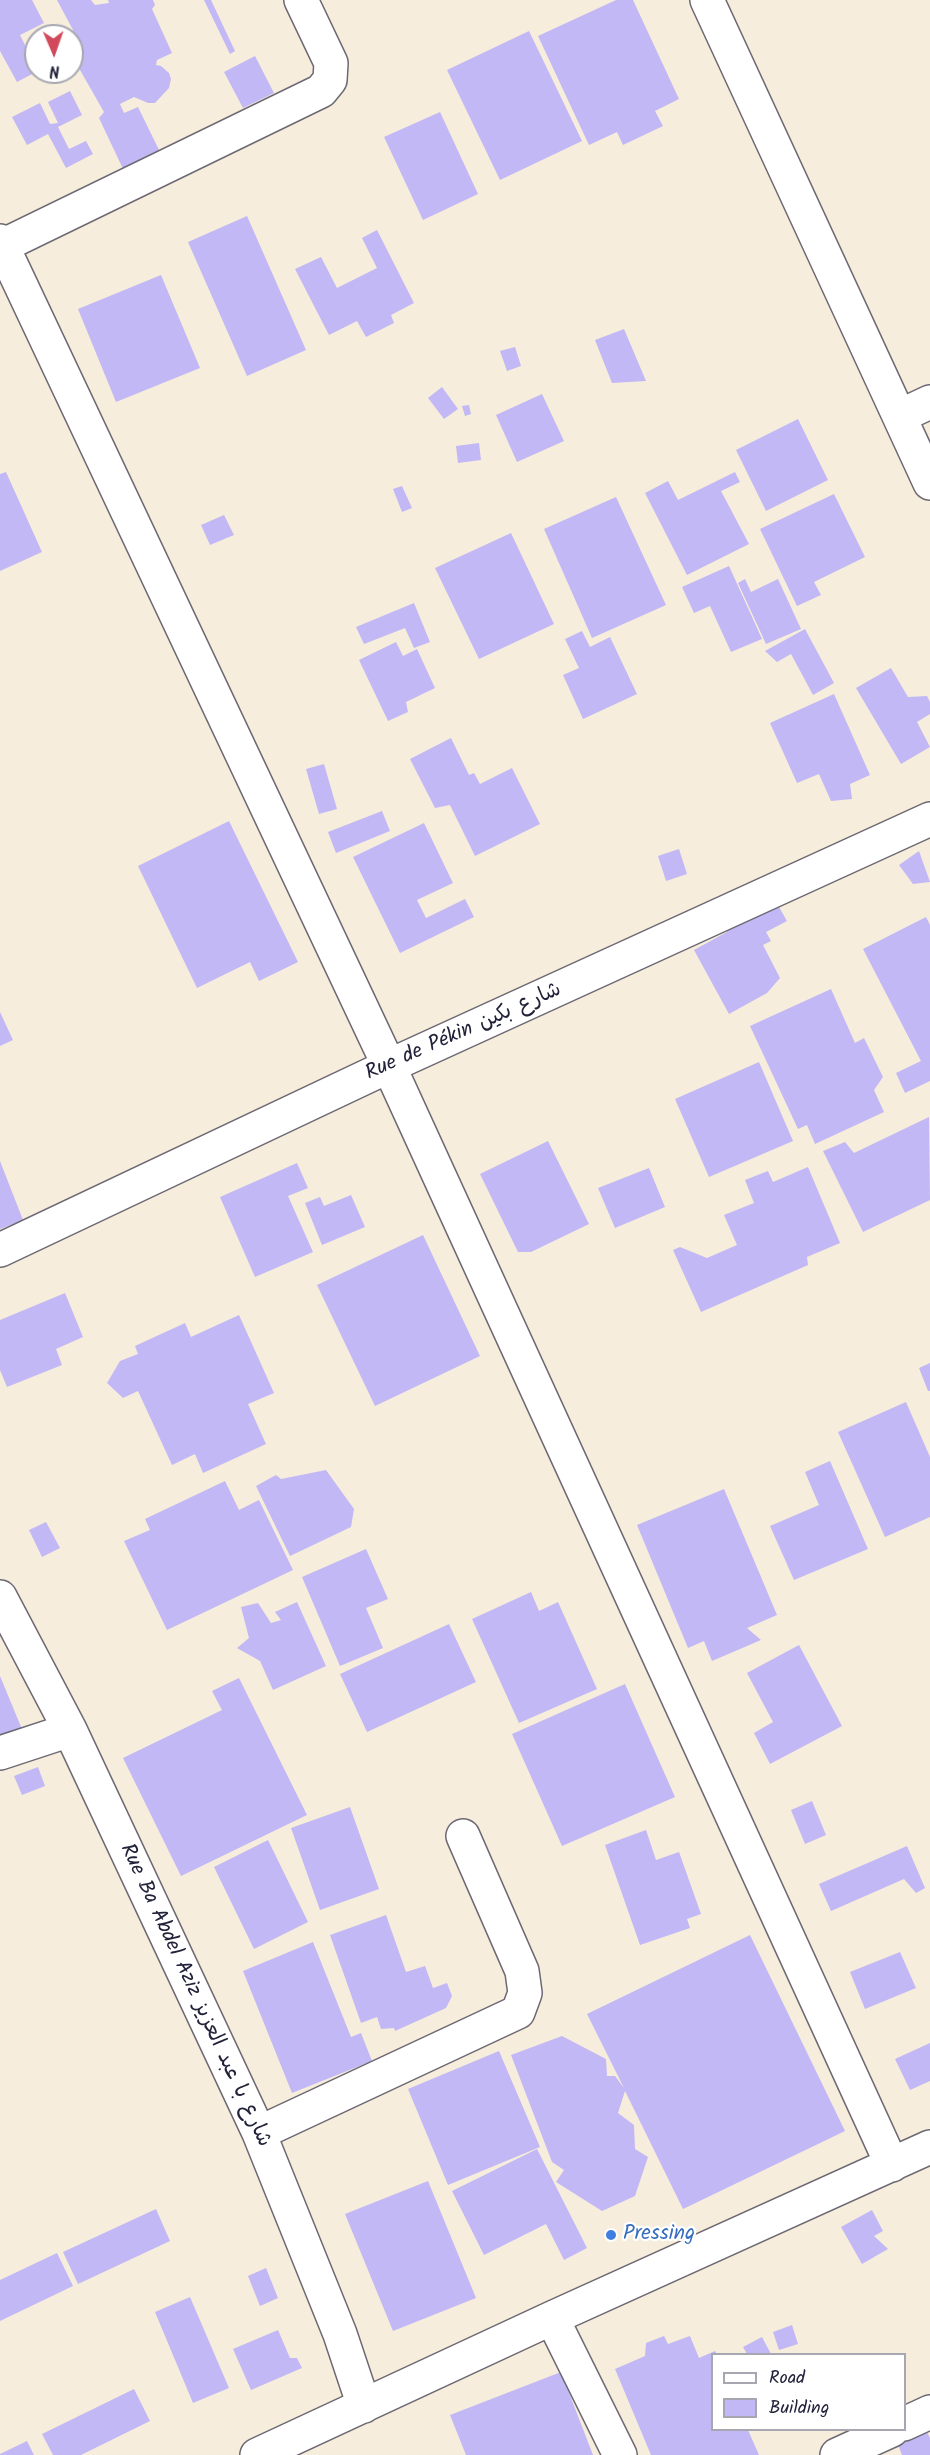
<!DOCTYPE html>
<meta charset="utf-8">
<style>
body{margin:0}
#map{position:relative;width:930px;height:2455px;overflow:hidden;background:#f7eddc;font-family:Kalam,sans-serif}
canvas{display:block}
.legend{position:absolute;left:711px;top:2353px;width:195px;height:78px;box-sizing:border-box;background:#fff;border:2px solid #a7a7b1;margin:0;padding:8px 10px;list-style:none;font-size:18px;color:#22223b}
.legend li{display:flex;align-items:center;gap:12px;height:30px}
.legend b{width:30px;border:2px solid #a7a7b1}
.north{position:absolute;left:24px;top:24px;width:60px;height:60px;box-sizing:border-box;background:#fff;border:2px solid #a7a7b1;border-radius:50%;rotate:178deg;font-size:16px;font-weight:700;line-height:24px;text-align:center;color:#22223b}
.north::after{content:'';display:block;margin:auto;width:21px;height:27px;background:#d1495b;clip-path:polygon(50% 0,100% 100%,50% 72%,0 100%)}
</style>
<div id="map">
<canvas width="930" height="2455"></canvas>
<ul class="legend">
<li><b style="height:8px;background:#fff"></b>Road</li>
<li><b style="height:16px;background:#c1b8f5"></b>Building</li>
</ul>
<div class="north">N</div>
</div>
<script>
const ctx = document.querySelector('canvas').getContext('2d');
ctx.lineJoin = 'round';
function fill(path, color) { ctx.fillStyle = color; ctx.fill(path, 'evenodd'); }
const shape = rows => new Path2D(rows.map(r => 'M' + r).join(''));
function stroke(path, color, width, dash) { ctx.strokeStyle = color; ctx.lineWidth = width; ctx.lineCap = dash ? 'butt' : 'round'; ctx.setLineDash(dash || []); ctx.stroke(path); }
function write(font, color, halo, rows, align = 'center') {
  ctx.font = font + ' Kalam,"Playpen Sans Arabic",sans-serif'; ctx.lineWidth = 4.5; ctx.setLineDash([]); ctx.textBaseline = 'middle'; ctx.strokeStyle = halo; ctx.fillStyle = color; for (const [text, x, y, turn = 0] of rows) {
    ctx.save(); ctx.translate(x, y); ctx.rotate((+turn || 0) * Math.PI / 180); ctx.textAlign = isNaN(turn) ? turn : align; if (halo) ctx.strokeText(text, 0, 0); ctx.fillText(text, 0, 0); ctx.restore();
  }
}
const building = shape([
 [0,0,32,0,44,23,20,35,27,49,36,45,36,72,17,82,0,51],
 [57,0,91,0,95,5,109,3,108,0,153,0,155,5,152,9,172,53,157,60,156,65,161,66,169,73,171,79,169,88,155,103,148,103,134,97,120,104,124,113,138,107,161,154,124,171,99,118,104,112,72,56,73,30],
 [204,0,211,0,235,51,230,54],
 [616,0,633,0,679,99,655,111,663,126,623,145,617,132,589,145,538,36],
 [529,31,582,141,500,180,447,70],
 [255,56,274,93,243,108,224,72],
 [70,91,82,115,58,127,69,149,86,141,93,154,66,168,48,134,27,145,12,117,40,103,50,124,58,123,48,102],
 [440,112,478,194,423,220,384,137],
 [247,216,306,350,247,376,188,242],
 [377,230,414,303,391,315,394,323,366,337,357,321,329,335,295,269,321,257,337,288,377,268,362,238],
 [161,275,200,368,116,402,78,309],
 [624,329,646,381,612,383,595,340],
 [515,347,521,366,507,371,500,351],
 [442,387,458,409,444,419,428,398],
 [542,394,564,441,517,462,496,415],
 [469,405,471,414,465,416,462,406],
 [798,419,828,480,766,511,736,450],
 [479,443,481,460,458,463,456,446],
 [6,472,42,552,0,571,0,474],
 [735,472,740,482,721,491,749,544,687,575,645,493,668,481,678,500],
 [402,486,412,508,402,512,393,489],
 [834,494,865,557,814,582,821,595,797,606,760,529],
 [616,497,666,605,592,638,544,529],
 [224,515,234,535,210,545,201,525],
 [511,533,554,624,479,659,435,568],
 [729,566,762,639,731,652,710,606,694,613,682,587],
 [745,579,751,592,778,579,801,629,766,644,738,583],
 [414,603,430,642,414,648,405,628,364,644,356,627],
 [805,629,834,683,813,695,791,654,777,662,765,651],
 [582,631,590,647,610,637,637,694,583,719,563,675,579,668,565,639],
 [396,642,403,656,417,649,435,688,406,702,408,712,388,721,359,660],
 [891,668,908,697,927,696,930,702,930,714,917,722,930,747,901,764,856,688],
 [834,694,870,775,850,784,852,799,831,801,819,774,797,783,770,723],
 [451,738,469,775,474,773,480,784,512,768,540,824,475,856,450,805,435,808,410,759],
 [324,764,337,809,319,814,306,769],
 [382,811,390,831,336,853,328,832],
 [229,821,298,962,259,981,250,962,197,988,138,866],
 [424,823,453,883,417,900,426,918,465,899,474,917,400,953,353,857],
 [679,849,687,874,666,881,658,856],
 [919,851,930,882,913,884,899,865],
 [770,891,787,921,766,932,771,941,763,945,780,978,767,993,729,1014,694,950,727,932,720,918],
 [926,917,930,925,930,1081,905,1093,896,1073,921,1061,863,949],
 [831,989,855,1043,864,1038,883,1077,874,1090,884,1112,815,1144,807,1125,798,1129,750,1026],
 [0,1012,13,1040,0,1046],
 [759,1062,793,1141,709,1177,675,1099],
 [929,1117,930,1200,863,1232,823,1151,845,1142,854,1153],
 [548,1141,589,1224,531,1252,518,1252,480,1174],
 [0,1161,23,1220,0,1229],
 [297,1163,308,1188,288,1196,313,1252,255,1277,220,1197],
 [808,1167,840,1243,807,1257,808,1265,701,1312,673,1250,680,1247,707,1258,737,1245,724,1215,754,1203,745,1180,768,1171,773,1182],
 [649,1168,665,1207,615,1228,598,1188],
 [351,1195,365,1227,322,1245,305,1203,320,1197,324,1206],
 [423,1235,480,1356,375,1406,317,1285],
 [65,1293,83,1337,56,1349,62,1365,7,1387,0,1370,0,1320],
 [239,1315,274,1393,248,1404,266,1444,203,1473,195,1454,172,1465,138,1391,123,1398,107,1383,120,1361,138,1354,135,1346,185,1323,191,1337],
 [930,1363,930,1391,928,1391,919,1368],
 [906,1402,930,1457,930,1517,885,1537,838,1432],
 [830,1461,868,1549,794,1580,770,1526,819,1505,805,1472],
 [326,1470,354,1509,351,1527,290,1556,256,1486,276,1475,281,1479],
 [225,1481,239,1510,259,1500,293,1570,167,1630,124,1541,150,1530,145,1519],
 [724,1489,777,1615,747,1628,761,1640,712,1661,704,1641,688,1648,637,1525],
 [46,1522,60,1548,42,1557,29,1530],
 [366,1549,388,1599,366,1608,383,1648,340,1666,302,1577],
 [531,1592,539,1611,558,1602,597,1689,519,1723,472,1619],
 [297,1602,326,1666,273,1690,260,1661,237,1648,249,1638,241,1607,258,1603,271,1623,281,1620,275,1612],
 [449,1624,476,1682,367,1732,340,1674],
 [799,1645,842,1726,770,1764,754,1733,773,1722,747,1673],
 [0,1676,24,1734,0,1744],
 [239,1678,307,1815,181,1876,123,1758,222,1710,212,1691],
 [625,1684,675,1797,562,1846,512,1734],
 [38,1767,45,1786,22,1795,14,1776],
 [812,1801,826,1835,805,1844,791,1810],
 [350,1807,379,1889,320,1910,291,1828],
 [646,1830,656,1860,679,1852,701,1914,687,1919,690,1928,640,1945,605,1845],
 [268,1840,308,1922,254,1949,214,1867],
 [907,1846,925,1888,916,1893,904,1879,831,1911,819,1884],
 [386,1915,406,1972,425,1966,433,1988,447,1983,452,1996,446,2008,395,2031,394,2028,381,2029,377,2017,361,2023,330,1935],
 [750,1935,845,2131,683,2209,625,2091,618,2113,634,2125,635,2149,648,2157,635,2196,602,2211,556,2182,564,2170,552,2162,511,2055,562,2036,606,2059,607,2076,615,2076,624,2088,587,2014],
 [313,1942,351,2037,361,2033,372,2061,292,2093,243,1971],
 [900,1952,916,1988,865,2009,850,1972],
 [930,2043,930,2081,910,2090,895,2059],
 [499,2051,540,2147,448,2185,408,2089],
 [537,2149,587,2248,564,2260,546,2224,484,2255,452,2191],
 [428,2181,476,2298,393,2331,345,2214],
 [156,2209,170,2241,78,2284,63,2252],
 [872,2210,883,2231,874,2236,888,2249,862,2264,841,2227],
 [57,2253,73,2286,0,2321,0,2280],
 [266,2268,278,2298,260,2306,248,2276],
 [190,2297,229,2388,193,2403,155,2312],
 [792,2325,798,2344,779,2350,773,2332],
 [278,2330,290,2358,297,2358,302,2368,251,2390,233,2349],
 [664,2336,668,2344,690,2336,699,2358,715,2351,717,2354,712,2354,712,2430,748,2430,759,2455,651,2455,615,2369,645,2356,646,2343],
 [762,2337,771,2354,747,2354,743,2347],
 [561,2372,593,2455,466,2455,450,2415],
 [134,2389,150,2421,81,2455,53,2455,42,2434],
 [926,2430,930,2438,930,2455,902,2455,897,2442],
 [27,2441,34,2455,0,2455,0,2454]
]);
const minor = shape([
 [707,0,930,483],
 [0,241,389,1066,892,2165],
 [2,246,321,91,330,80,331,63,301,0],
 [900,416,930,402],
 [0,1250,389,1066,930,819],
 [0,1597,70,1730,259,2133,340,2334,364,2406],
 [0,1753,70,1730],
 [259,2133,518,2012,525,1993,522,1971,463,1836],
 [552,2318,620,2455],
 [904,2424,930,2412],
 [257,2455,552,2318,930,2147],
 [837,2455,892,2430]
]);
const markers = [
 [611,2235,6,"#3f7fe0"]
];
const streetNames = [
 ["Rue de Pékin شارع بكين",464,1033,-24],
 ["Rue Ba Abdel Aziz شارع با عبد العزيز",194,1996,65]
];
const shopNames = [
 ["Pressing",623,2235]
];
fill(building, '#c1b8f5');
stroke(minor, '#6d6973', 36);
stroke(minor, '#fff', 33);
for (const [x, y, r, color] of markers) { const dot = new Path2D(); dot.arc(x, y, r, 0, 2 * Math.PI); ctx.fillStyle = color; ctx.fill(dot); stroke(dot, '#fff', 2); }
write('21px', '#22223b', '#fff', streetNames);
write('21px', '#366cbe', '#fff', shopNames, 'left');
</script>
